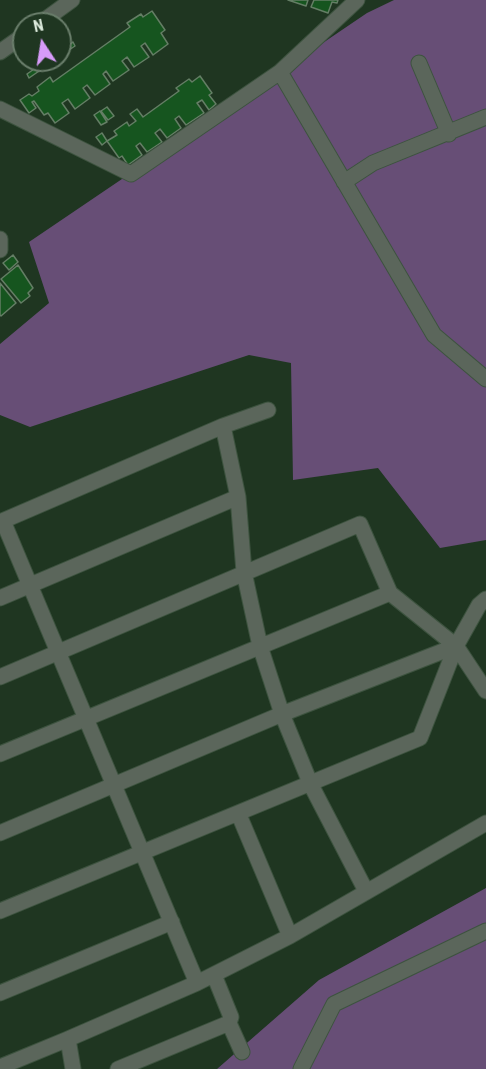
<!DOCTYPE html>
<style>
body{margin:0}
#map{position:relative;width:486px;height:1069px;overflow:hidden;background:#1f3621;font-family:"Roboto Condensed",sans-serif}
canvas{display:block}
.north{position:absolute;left:12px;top:12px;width:60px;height:60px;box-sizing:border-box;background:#1f3621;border:2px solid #6a7e6b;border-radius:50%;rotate:348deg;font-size:16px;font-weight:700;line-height:24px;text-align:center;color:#dbe9db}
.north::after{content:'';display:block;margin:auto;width:21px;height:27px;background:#d79bf9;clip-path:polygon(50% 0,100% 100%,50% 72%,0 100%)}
</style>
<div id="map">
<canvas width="486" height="1069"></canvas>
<div class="north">N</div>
</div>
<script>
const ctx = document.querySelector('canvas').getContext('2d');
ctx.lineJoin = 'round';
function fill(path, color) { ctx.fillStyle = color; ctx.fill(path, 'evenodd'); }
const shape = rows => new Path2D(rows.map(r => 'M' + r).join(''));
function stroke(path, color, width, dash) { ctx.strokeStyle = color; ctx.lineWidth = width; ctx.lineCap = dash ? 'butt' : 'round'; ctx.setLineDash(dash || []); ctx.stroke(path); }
const green = shape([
 [394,0,486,0,486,540,440,548,378,468,293,480,291,363,249,355,30,427,0,415,0,344,49,303,29,242,367,13],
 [486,888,486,1069,217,1069,319,980]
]);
const building = shape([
 [288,0,308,0,306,6,288,0],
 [314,0,338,0,337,3,332,2,328,13,311,7,314,0],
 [152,11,165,30,161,33,168,44,153,55,145,43,141,46,149,57,134,67,127,57,122,61,129,70,113,81,106,71,103,74,110,84,95,95,87,85,83,88,90,98,75,109,68,99,62,103,69,113,55,123,48,113,44,115,34,101,32,102,36,108,29,113,20,100,29,94,32,96,39,91,37,87,50,77,53,82,130,27,127,23,141,14,143,17,152,11],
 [73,42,75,46,60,56,60,51,73,42],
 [47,60,55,60,29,78,27,74,47,60],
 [200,76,212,93,209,95,216,104,209,110,202,100,197,103,204,113,186,125,179,116,175,119,181,128,167,138,160,129,155,133,162,142,147,152,140,143,136,146,142,155,128,165,122,156,119,158,107,141,117,135,114,131,127,122,129,126,136,121,130,114,137,109,143,117,179,91,176,88,189,79,192,82,200,76],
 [107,107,114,116,108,120,101,111,107,107],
 [100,111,107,122,101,125,94,115,100,111],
 [102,133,107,141,102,145,96,137,102,133],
 [13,255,18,262,9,270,3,263,13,255],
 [18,265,33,288,28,293,30,296,21,303,1,279,18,265],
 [0,283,16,303,1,316,0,315,0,283]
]);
const minor = shape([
 [39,24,72,0],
 [0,52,24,35],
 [419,63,449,134],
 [280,72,434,335,486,379],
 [0,109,131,174,280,72,357,0],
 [344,182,373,163,486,117],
 [0,239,0,250],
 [223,426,268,410],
 [3,521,197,983],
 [0,522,223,426,238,497,244,572,260,646,282,714,311,785,366,891],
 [0,598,238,497],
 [0,677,360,524,390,593,456,646,486,691],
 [0,754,390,593],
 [239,815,290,936],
 [0,833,282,714,456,646],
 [0,911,420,738,456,646,479,605,486,599],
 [0,993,172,922],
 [229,1023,242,1052],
 [0,1067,68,1039],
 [73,1069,68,1039,197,983,290,936,486,823],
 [118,1069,229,1023,231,1017,214,975],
 [301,1069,334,1004,486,931]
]);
fill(green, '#674e76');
fill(building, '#16551f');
stroke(building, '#647e65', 1.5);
stroke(minor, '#3d533f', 17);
stroke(minor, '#5b665b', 15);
</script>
